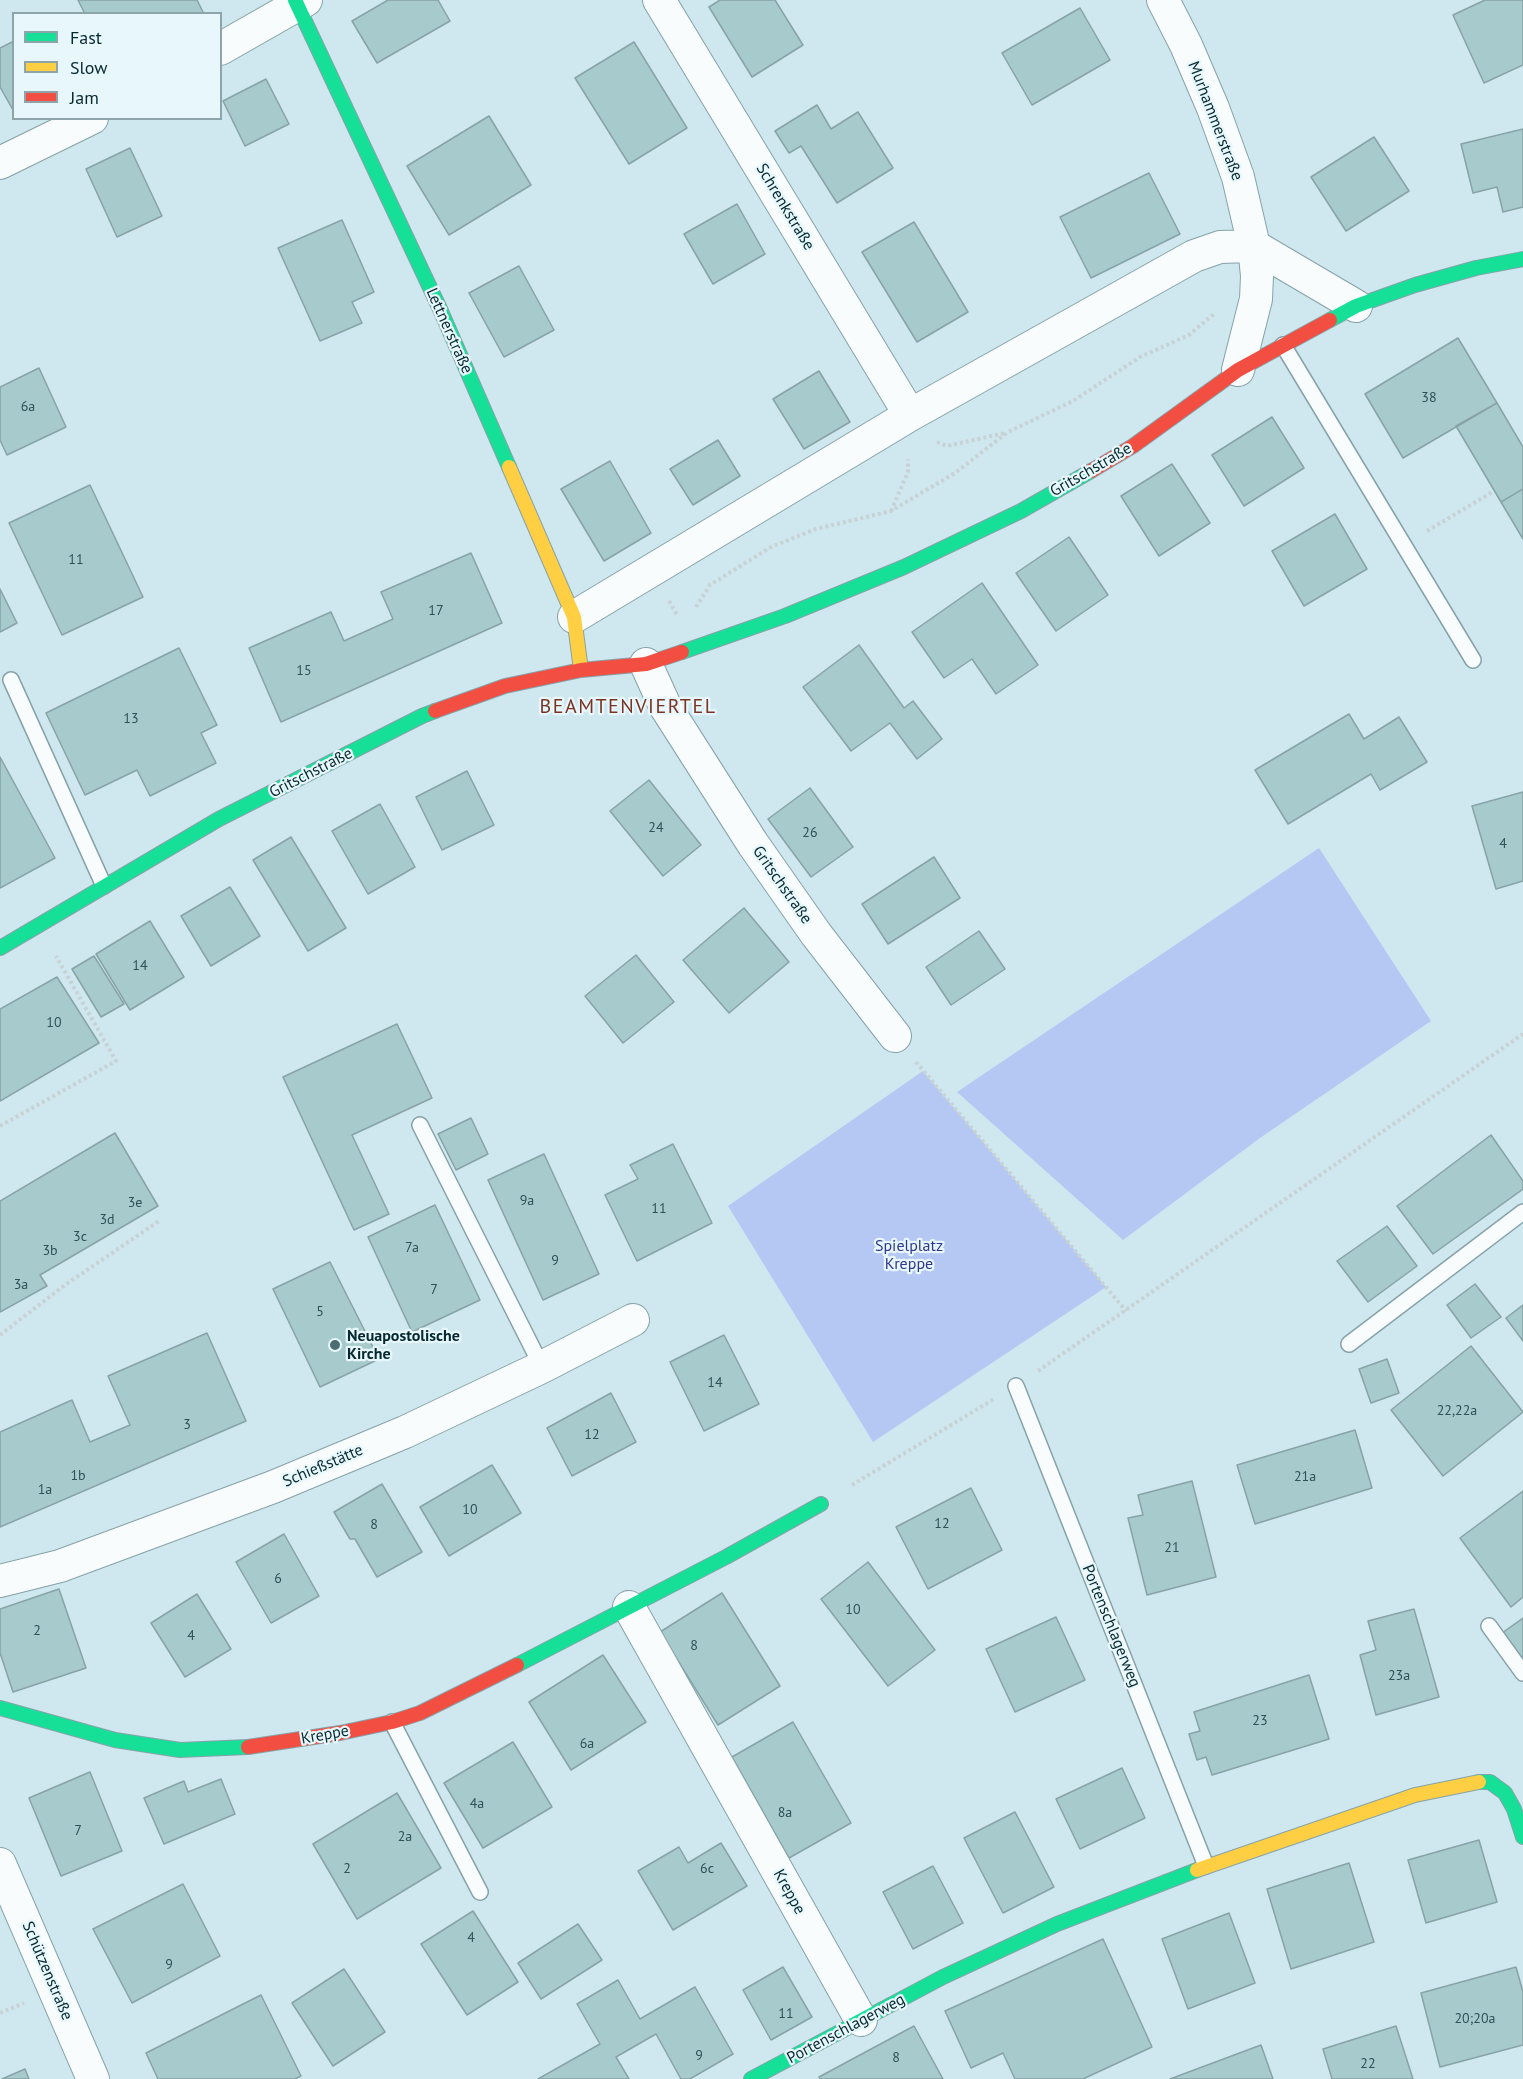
<!DOCTYPE html>
<meta charset="utf-8">
<style>
body{margin:0}
#map{position:relative;width:1523px;height:2079px;overflow:hidden;background:#cfe8ef;font-family:"PT Sans",sans-serif}
canvas{display:block}
.legend{position:absolute;left:12px;top:12px;width:210px;height:108px;box-sizing:border-box;background:#e8f7fb;border:2px solid #8da5aa;margin:0;padding:8px 10px;list-style:none;font-size:18px;color:#052930}
.legend li{display:flex;align-items:center;gap:12px;height:30px}
.legend b{width:30px;border:2px solid #8da5aa}
</style>
<div id="map">
<canvas width="1523" height="2079"></canvas>
<ul class="legend">
<li><b style="height:8px;background:#16e098"></b>Fast</li>
<li><b style="height:8px;background:#ffcf43"></b>Slow</li>
<li><b style="height:8px;background:#f24e42"></b>Jam</li>
</ul>
</div>
<script>
const ctx = document.querySelector('canvas').getContext('2d');
ctx.lineJoin = 'round';
function fill(path, color) { ctx.fillStyle = color; ctx.fill(path, 'evenodd'); }
const shape = rows => new Path2D(rows.map(r => 'M' + r).join(''));
function stroke(path, color, width, dash) { ctx.strokeStyle = color; ctx.lineWidth = width; ctx.lineCap = dash ? 'butt' : 'round'; ctx.setLineDash(dash || []); ctx.stroke(path); }
function write(font, color, halo, rows, align = 'center') {
  ctx.font = font + ' "PT Sans",sans-serif'; ctx.lineWidth = 4.5; ctx.setLineDash([]); ctx.textBaseline = 'middle'; ctx.strokeStyle = halo; ctx.fillStyle = color; for (const [text, x, y, turn = 0] of rows) {
    ctx.save(); ctx.translate(x, y); ctx.rotate((+turn || 0) * Math.PI / 180); ctx.textAlign = isNaN(turn) ? turn : align; if (halo) ctx.strokeText(text, 0, 0); ctx.fillText(text, 0, 0); ctx.restore();
  }
}
const green = shape([
 [1319,848,1431,1021,1260,1138,1123,1240,957,1092],
 [923,1071,1106,1287,873,1442,728,1206]
]);
const building = shape([
 [78,0,197,0,204,14,85,14,78,0],
 [388,0,438,0,450,21,377,63,352,21,388,0],
 [720,0,775,0,803,45,752,77,709,7,720,0],
 [1485,0,1523,0,1523,65,1484,83,1453,15,1485,0],
 [1080,8,1110,60,1032,105,1002,53,1080,8],
 [14,41,14,109,13,110,0,87,0,48,14,41],
 [634,42,687,128,629,164,575,78,634,42],
 [266,79,289,124,245,146,223,101,266,79],
 [817,105,831,129,858,112,893,168,837,203,801,146,789,153,775,131,817,105],
 [489,116,531,185,449,235,407,166,489,116],
 [1523,129,1523,207,1503,212,1497,187,1473,193,1461,144,1523,129],
 [1374,137,1409,191,1346,231,1311,177,1374,137],
 [130,148,162,216,117,237,86,169,130,148],
 [1149,173,1180,234,1091,278,1060,217,1149,173],
 [737,204,765,254,713,284,684,234,737,204],
 [342,220,374,292,352,302,362,323,320,341,278,248,342,220],
 [914,222,968,312,917,342,862,252,914,222],
 [519,266,554,330,504,357,469,293,519,266],
 [1458,338,1497,403,1403,458,1365,394,1458,338],
 [39,368,66,427,7,455,0,440,0,387,39,368],
 [819,371,850,422,804,449,773,399,819,371],
 [1497,403,1523,447,1523,489,1501,502,1456,426,1497,403],
 [1272,417,1304,468,1244,506,1212,455,1272,417],
 [718,440,740,476,693,505,670,469,718,440],
 [610,461,651,533,604,561,561,489,610,461],
 [1172,464,1210,523,1159,556,1121,496,1172,464],
 [90,485,143,597,62,635,9,523,90,485],
 [1523,489,1523,539,1501,502,1523,489],
 [1335,514,1367,569,1304,606,1272,551,1335,514],
 [1069,537,1108,595,1056,631,1016,573,1069,537],
 [471,553,502,623,281,722,249,648,331,612,344,641,393,619,381,592,471,553],
 [982,583,1038,665,996,694,972,659,944,678,912,632,982,583],
 [0,589,17,623,0,632,0,589],
 [859,645,904,708,913,701,942,739,917,759,890,723,851,751,803,687,859,645],
 [179,648,217,725,201,733,216,763,150,796,137,770,85,795,46,713,179,648],
 [1349,714,1364,739,1399,717,1427,762,1380,790,1371,774,1288,824,1255,770,1349,714],
 [0,757,55,858,0,888,0,757],
 [467,771,494,825,442,850,416,797,467,771],
 [649,780,701,845,663,876,610,811,649,780],
 [810,788,853,847,811,877,768,819,810,788],
 [1523,792,1523,881,1496,889,1472,806,1523,792],
 [380,804,415,867,368,894,332,831,380,804],
 [291,837,346,928,308,951,253,860,291,837],
 [934,857,960,898,888,944,862,904,934,857],
 [230,887,260,936,211,966,181,916,230,887],
 [744,908,789,962,729,1013,683,960,744,908],
 [150,921,184,977,130,1010,96,954,150,921],
 [979,931,1005,969,951,1005,926,967,979,931],
 [636,955,674,1002,623,1043,585,996,636,955],
 [94,956,124,1004,101,1017,72,969,94,956],
 [57,977,99,1043,0,1101,0,1009,57,977],
 [397,1024,432,1098,352,1135,389,1214,354,1230,283,1077,397,1024],
 [471,1118,488,1154,456,1170,438,1134,471,1118],
 [115,1133,158,1206,40,1275,47,1286,0,1312,0,1201,115,1133],
 [1491,1135,1523,1181,1523,1189,1433,1254,1397,1206,1491,1135],
 [673,1144,712,1223,637,1261,605,1195,638,1179,630,1165,673,1144],
 [544,1154,599,1274,543,1300,488,1180,544,1154],
 [435,1205,480,1300,412,1332,368,1237,435,1205],
 [1387,1226,1417,1266,1368,1302,1337,1261,1387,1226],
 [330,1262,379,1359,320,1387,273,1289,330,1262],
 [1475,1284,1501,1317,1471,1338,1447,1305,1475,1284],
 [1523,1305,1523,1341,1506,1318,1523,1305],
 [207,1333,246,1421,0,1527,0,1432,72,1400,90,1442,130,1425,108,1376,207,1333],
 [724,1335,759,1404,704,1431,670,1362,724,1335],
 [1471,1346,1523,1412,1443,1476,1391,1410,1471,1346],
 [1387,1359,1399,1393,1371,1403,1359,1369,1387,1359],
 [611,1393,636,1442,572,1476,547,1428,611,1393],
 [1355,1430,1372,1488,1255,1524,1237,1465,1355,1430],
 [492,1465,521,1513,449,1556,420,1507,492,1465],
 [1192,1481,1216,1577,1147,1595,1128,1518,1143,1515,1138,1495,1192,1481],
 [382,1484,422,1552,377,1577,355,1539,350,1539,334,1512,382,1484],
 [971,1488,1002,1550,928,1589,896,1527,971,1488],
 [1523,1491,1523,1597,1511,1607,1460,1538,1523,1491],
 [284,1534,319,1596,271,1623,236,1562,284,1534],
 [868,1562,935,1650,888,1686,821,1599,868,1562],
 [59,1589,86,1668,13,1692,0,1653,0,1609,59,1589],
 [722,1593,780,1686,718,1725,660,1632,722,1593],
 [197,1594,231,1649,185,1677,151,1623,197,1594],
 [1414,1609,1439,1697,1376,1715,1360,1655,1376,1650,1368,1621,1414,1609],
 [1056,1617,1085,1680,1015,1712,986,1649,1056,1617],
 [1523,1618,1523,1662,1502,1633,1523,1618],
 [603,1655,646,1722,571,1770,529,1702,603,1655],
 [1309,1675,1329,1739,1212,1775,1206,1757,1197,1760,1189,1734,1200,1731,1194,1712,1309,1675],
 [793,1722,851,1823,789,1858,732,1757,793,1722],
 [513,1742,552,1807,483,1848,444,1783,513,1742],
 [1122,1768,1145,1818,1080,1849,1056,1799,1122,1768],
 [90,1772,122,1851,61,1876,29,1798,90,1772],
 [221,1779,235,1814,164,1844,144,1798,184,1781,188,1792,221,1779],
 [397,1793,441,1868,357,1919,313,1844,397,1793],
 [1015,1812,1054,1887,1003,1913,964,1838,1015,1812],
 [1479,1840,1497,1902,1426,1923,1408,1860,1479,1840],
 [721,1843,747,1886,673,1930,638,1871,679,1847,688,1863,721,1843],
 [1349,1863,1374,1942,1291,1969,1267,1889,1349,1863],
 [933,1866,963,1923,913,1949,883,1892,933,1866],
 [183,1884,220,1956,132,2003,93,1929,183,1884],
 [473,1911,518,1982,467,2015,421,1944,473,1911],
 [1229,1913,1255,1983,1188,2009,1162,1939,1229,1913],
 [578,1924,602,1960,541,1999,518,1963,578,1924],
 [1103,1939,1152,2047,1083,2079,1015,2079,1003,2053,971,2068,945,2011,1103,1939],
 [783,1967,812,2017,771,2040,743,1990,783,1967],
 [1516,1967,1523,1992,1523,2045,1440,2067,1421,1993,1516,1967],
 [344,1969,385,2032,333,2066,292,2003,344,1969],
 [618,1980,640,2019,695,1987,733,2054,690,2079,681,2079,656,2034,616,2057,629,2079,538,2079,600,2044,577,2004,618,1980],
 [261,1995,301,2076,295,2079,158,2079,146,2053,261,1995],
 [914,2026,943,2079,820,2079,819,2077,914,2026],
 [1396,2026,1413,2079,1332,2079,1323,2049,1396,2026],
 [1261,2045,1273,2079,1170,2079,1261,2045],
 [25,2069,29,2079,2,2079,25,2069]
]);
const path = shape([
 [937,442,947,446,1005,433],
 [891,511,908,472,908,459],
 [1427,531,1494,491],
 [669,601,677,615],
 [696,607,710,585,771,547,816,529,891,511,955,473,1008,432,1073,401,1140,357,1189,335,1215,313],
 [916,1062,1126,1311],
 [0,1126,116,1061,56,956],
 [0,1335,65,1285,159,1221],
 [1038,1371,1523,1034],
 [852,1485,994,1399],
 [0,2013,24,2003]
]);
const lane = shape([
 [1283,345,1473,660],
 [11,680,104,886],
 [420,1125,542,1367],
 [1349,1344,1523,1212],
 [1016,1386,1206,1866],
 [1489,1626,1523,1673],
 [392,1722,480,1892]
]);
const street = shape([
 [659,0,910,415],
 [1163,0,1186,45,1213,108,1238,177,1254,246,1356,306],
 [220,49,306,0],
 [0,163,92,118],
 [574,617,910,415,1194,256,1220,247,1254,246,1257,276,1256,299,1238,370],
 [646,664,665,706,753,844,816,934,895,1036],
 [0,1581,60,1566,273,1487,405,1432,542,1367,633,1320],
 [629,1607,861,2020],
 [0,1864,93,2079]
]);
const fast = shape([
 [295,0,440,309,509,467],
 [1330,320,1356,306,1415,285,1476,268,1523,259],
 [682,652,785,616,904,567,1021,511,1091,471],
 [0,948,219,819,422,716,435,711],
 [517,1665,726,1557,821,1504],
 [0,1708,115,1740,180,1750,248,1747],
 [1479,1782,1490,1782,1505,1793,1514,1809,1523,1837],
 [751,2079,943,1977,1057,1924,1197,1870]
]);
const slow = shape([
 [509,467,574,617,581,670],
 [1197,1870,1415,1795,1479,1782]
]);
const jam = shape([
 [1091,471,1133,446,1238,370,1330,320],
 [435,711,505,686,581,670,646,664,682,652],
 [248,1747,340,1733,392,1722,420,1713,517,1665]
]);
const markers = [
 [335,1345,6,"#4c6c73"]
];
const numberNames = [
 ["38",1429,398],
 ["6a",28,407],
 ["11",76,560],
 ["17",436,611],
 ["15",304,671],
 ["13",131,719],
 ["24",656,828],
 ["26",810,833],
 ["4",1503,844],
 ["14",140,966],
 ["10",54,1023],
 ["9a",527,1201],
 ["3e",135,1203],
 ["11",659,1209],
 ["3d",107,1220],
 ["3c",80,1237],
 ["7a",412,1248],
 ["3b",50,1251],
 ["9",555,1261],
 ["3a",21,1285],
 ["7",434,1290],
 ["5",320,1312],
 ["14",715,1383],
 ["22,22a",1457,1411],
 ["3",187,1425],
 ["12",592,1435],
 ["1b",78,1476],
 ["21a",1305,1477],
 ["1a",45,1490],
 ["10",470,1510],
 ["12",942,1524],
 ["8",374,1525],
 ["21",1172,1548],
 ["6",278,1579],
 ["10",853,1610],
 ["2",37,1631],
 ["4",191,1636],
 ["8",694,1646],
 ["23a",1399,1676],
 ["23",1260,1721],
 ["6a",587,1744],
 ["4a",477,1804],
 ["8a",785,1813],
 ["7",78,1831],
 ["2a",405,1837],
 ["2",347,1869],
 ["6c",707,1869],
 ["4",471,1938],
 ["9",169,1965],
 ["11",786,2014],
 ["20;20a",1475,2019],
 ["9",699,2056],
 ["8",896,2058],
 ["22",1368,2064]
];
const streetNames = [
 ["Murhammerstraße",1215,121,69],
 ["Schrenkstraße",785,207,59],
 ["Lettnerstraße",449,331,66],
 ["Gritschstraße",1091,470,-30],
 ["Gritschstraße",311,773,-27],
 ["Gritschstraße",782,885,55],
 ["Schießstätte",323,1466,-23],
 ["Portenschlagerweg",1111,1626,68],
 ["Kreppe",325,1735,-10],
 ["Kreppe",789,1892,61],
 ["Schützenstraße",47,1971,67],
 ["Portenschlagerweg",846,2029,-28]
];
const parkNames = [
 ["Spielplatz",909,1246],
 ["Kreppe",909,1264]
];
const poiNames = [
 ["Neuapostolische",347,1336],
 ["Kirche",347,1354]
];
const quarterNames = [
 ["BEAMTENVIERTEL",628,707]
];
fill(green, '#b5c8f3');
fill(building, '#a7cacd');
stroke(building, '#87a3a6', 1.5);
stroke(lane, '#86a2a9', 18);
stroke(street, '#86a2a9', 34);
stroke(fast, '#86a2a9', 16);
stroke(slow, '#86a2a9', 16);
stroke(jam, '#86a2a9', 16);
stroke(path, '#c8d1d3', 4, [3, 3]);
stroke(lane, '#f8fcfd', 15);
stroke(street, '#f8fcfd', 32);
stroke(fast, '#16e098', 14);
stroke(slow, '#ffcf43', 14);
stroke(jam, '#f24e42', 14);
for (const [x, y, r, color] of markers) { const dot = new Path2D(); dot.arc(x, y, r, 0, 2 * Math.PI); ctx.fillStyle = color; ctx.fill(dot); stroke(dot, '#e8f7fb', 2); }
write('14px', '#2e5157', null, numberNames);
write('16px', '#052930', '#e8f7fb', streetNames);
write('16px', '#31368c', '#e8f7fb', parkNames);
write('bold 16px', '#052930', '#e8f7fb', poiNames, 'left');
ctx.letterSpacing = '1.5px';
write('20px', '#793423', '#e8f7fb', quarterNames);
ctx.letterSpacing = '0px';
</script>
